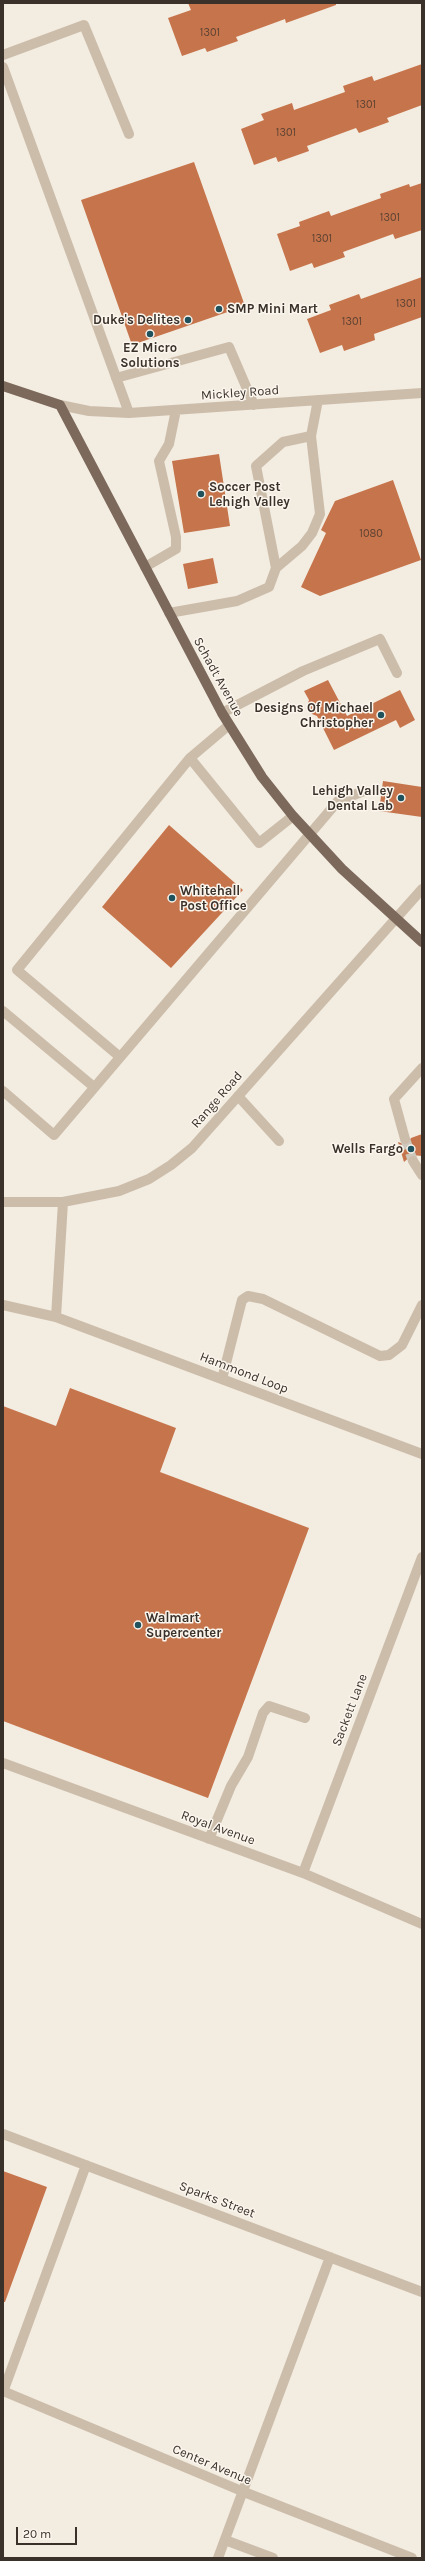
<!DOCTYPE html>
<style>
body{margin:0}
#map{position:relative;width:425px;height:2561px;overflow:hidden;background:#f3ece0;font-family:Karla,sans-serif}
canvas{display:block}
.frame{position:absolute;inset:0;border:4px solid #3a312a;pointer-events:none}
.scale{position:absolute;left:16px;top:2527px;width:61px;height:18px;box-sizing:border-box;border:2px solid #3a312a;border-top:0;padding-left:5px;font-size:12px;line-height:14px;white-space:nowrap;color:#3a312a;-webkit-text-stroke:3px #faf5ed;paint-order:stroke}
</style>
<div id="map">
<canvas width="425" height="2561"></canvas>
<div class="frame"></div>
<div class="scale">20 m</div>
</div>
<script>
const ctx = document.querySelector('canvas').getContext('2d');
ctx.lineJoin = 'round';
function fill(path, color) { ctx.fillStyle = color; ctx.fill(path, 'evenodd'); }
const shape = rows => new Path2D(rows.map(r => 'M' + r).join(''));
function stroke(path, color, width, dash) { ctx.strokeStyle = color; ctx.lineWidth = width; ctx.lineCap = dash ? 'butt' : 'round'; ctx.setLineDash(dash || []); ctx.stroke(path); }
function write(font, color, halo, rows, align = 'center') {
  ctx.font = font + ' Karla,sans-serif'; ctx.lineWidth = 3; ctx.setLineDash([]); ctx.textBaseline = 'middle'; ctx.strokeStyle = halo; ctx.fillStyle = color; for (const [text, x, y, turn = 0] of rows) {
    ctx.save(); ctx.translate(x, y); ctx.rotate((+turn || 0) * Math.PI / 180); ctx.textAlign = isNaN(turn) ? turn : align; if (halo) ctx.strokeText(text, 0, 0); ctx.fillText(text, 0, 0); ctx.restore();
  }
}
const building = shape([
 [188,3,336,3,336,5,286,23,285,19,236,37,238,41,207,52,205,48,182,56,168,18,191,10],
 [422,64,422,105,387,118,389,122,359,133,356,128,307,146,309,151,278,162,276,157,254,165,241,129,264,120,261,114,292,103,294,110,345,92,343,86,372,76,374,81],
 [194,162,245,306,132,345,81,200],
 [422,183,422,230,395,239,393,234,343,252,345,257,314,268,312,263,290,271,277,234,300,226,299,222,329,211,331,216,381,198,380,194,409,184,410,187],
 [422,277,422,317,374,334,375,340,344,351,342,345,320,353,307,319,331,310,329,305,359,294,361,299],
 [219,454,230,526,184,533,172,461],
 [393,480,421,560,320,596,301,587,326,533,321,530,335,501],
 [213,558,218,583,188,589,183,564],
 [328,680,347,716,400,690,415,720,400,728,396,720,334,750,317,716,312,714,307,706,309,700,304,691],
 [383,781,422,787,422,817,379,811],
 [169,825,243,890,171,968,102,907],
 [422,1134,422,1156,412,1155,404,1162,398,1142,407,1145,411,1138],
 [70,1388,176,1428,160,1472,309,1528,208,1798,3,1721,3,1406,56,1426],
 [3,2171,47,2187,5,2302,3,2302]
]);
const minorTunnel = shape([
 [405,1139,413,1161]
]);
const minor = shape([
 [3,55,84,25,129,134],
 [3,67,129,413],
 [116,378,229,347,254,405],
 [60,405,89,411,129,413,422,393],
 [145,567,176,549,176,537,159,461,169,444,176,410],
 [276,568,256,466,283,442,311,436,318,400],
 [169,613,237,601,269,587,276,568,302,546,312,533,320,514,311,436],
 [222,713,303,671,380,639,397,673],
 [190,758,259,843,293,816],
 [3,1011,94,1087],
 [120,1057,17,970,190,758,229,725],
 [3,1091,54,1135,338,801,364,791],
 [238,1096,279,1141],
 [405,1139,394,1099,422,1068],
 [413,1161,422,1175],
 [3,1202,63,1202,119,1191,149,1179,171,1165,192,1148,422,889],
 [3,1305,56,1317,422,1454],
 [56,1317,63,1202],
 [222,1379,242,1300,248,1296,263,1299,380,1356,389,1355,402,1345,422,1305],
 [3,1763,303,1873,422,1924],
 [209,1839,231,1786,248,1757,263,1713,269,1706,305,1718],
 [303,1873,422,1557],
 [3,2134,422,2292],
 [3,2391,244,2492,412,2558],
 [3,2392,86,2165],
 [225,2540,273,2558],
 [218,2558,330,2257]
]);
const major = shape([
 [3,386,60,405,222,713,262,777,293,816,342,869,422,942]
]);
const markers = [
 [219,309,4,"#1f525c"],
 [188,320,4,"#1f525c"],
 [150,334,4,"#1f525c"],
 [201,494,4,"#1f525c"],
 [381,715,4,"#1f525c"],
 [401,798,4,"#1f525c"],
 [172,898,4,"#1f525c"],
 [411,1149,4,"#1f525c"],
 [138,1625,4,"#1f525c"]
];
const numberNames = [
 ["1301",210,33],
 ["1301",366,105],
 ["1301",286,133],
 ["1301",390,218],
 ["1301",322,239],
 ["1301",406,304],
 ["1301",352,322],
 ["1080",371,534]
];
const poiNames = [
 ["SMP Mini Mart",227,309],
 ["Duke's Delites",180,320,"right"],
 ["EZ Micro",150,348,"center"],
 ["Solutions",150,363,"center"],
 ["Soccer Post",209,487],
 ["Lehigh Valley",209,502],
 ["Designs Of Michael",373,708,"right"],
 ["Christopher",373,723,"right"],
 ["Lehigh Valley",393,791,"right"],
 ["Dental Lab",393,806,"right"],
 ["Whitehall",180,891],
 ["Post Office",180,906],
 ["Wells Fargo",403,1149,"right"],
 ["Walmart",146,1618],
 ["Supercenter",146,1633]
];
const streetNames = [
 ["Mickley Road",240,393,-4],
 ["Schadt Avenue",218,677,61],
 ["Range Road",217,1100,-49],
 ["Hammond Loop",244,1373,21],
 ["Sackett Lane",350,1710,-69],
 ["Royal Avenue",218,1828,20],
 ["Sparks Street",217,2200,21],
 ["Center Avenue",212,2465,23]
];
fill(building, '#c6744b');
stroke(minorTunnel, '#cec7bc', 10, [10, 5]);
stroke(minor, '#ccbdab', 10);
stroke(major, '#7c695c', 10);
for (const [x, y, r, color] of markers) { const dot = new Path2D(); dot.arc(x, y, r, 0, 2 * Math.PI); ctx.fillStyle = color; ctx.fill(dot); stroke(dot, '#faf5ed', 1.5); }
write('11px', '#5d4232', null, numberNames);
write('bold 13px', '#3a312a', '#faf5ed', poiNames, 'left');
write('13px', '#3a312a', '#faf5ed', streetNames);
</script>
